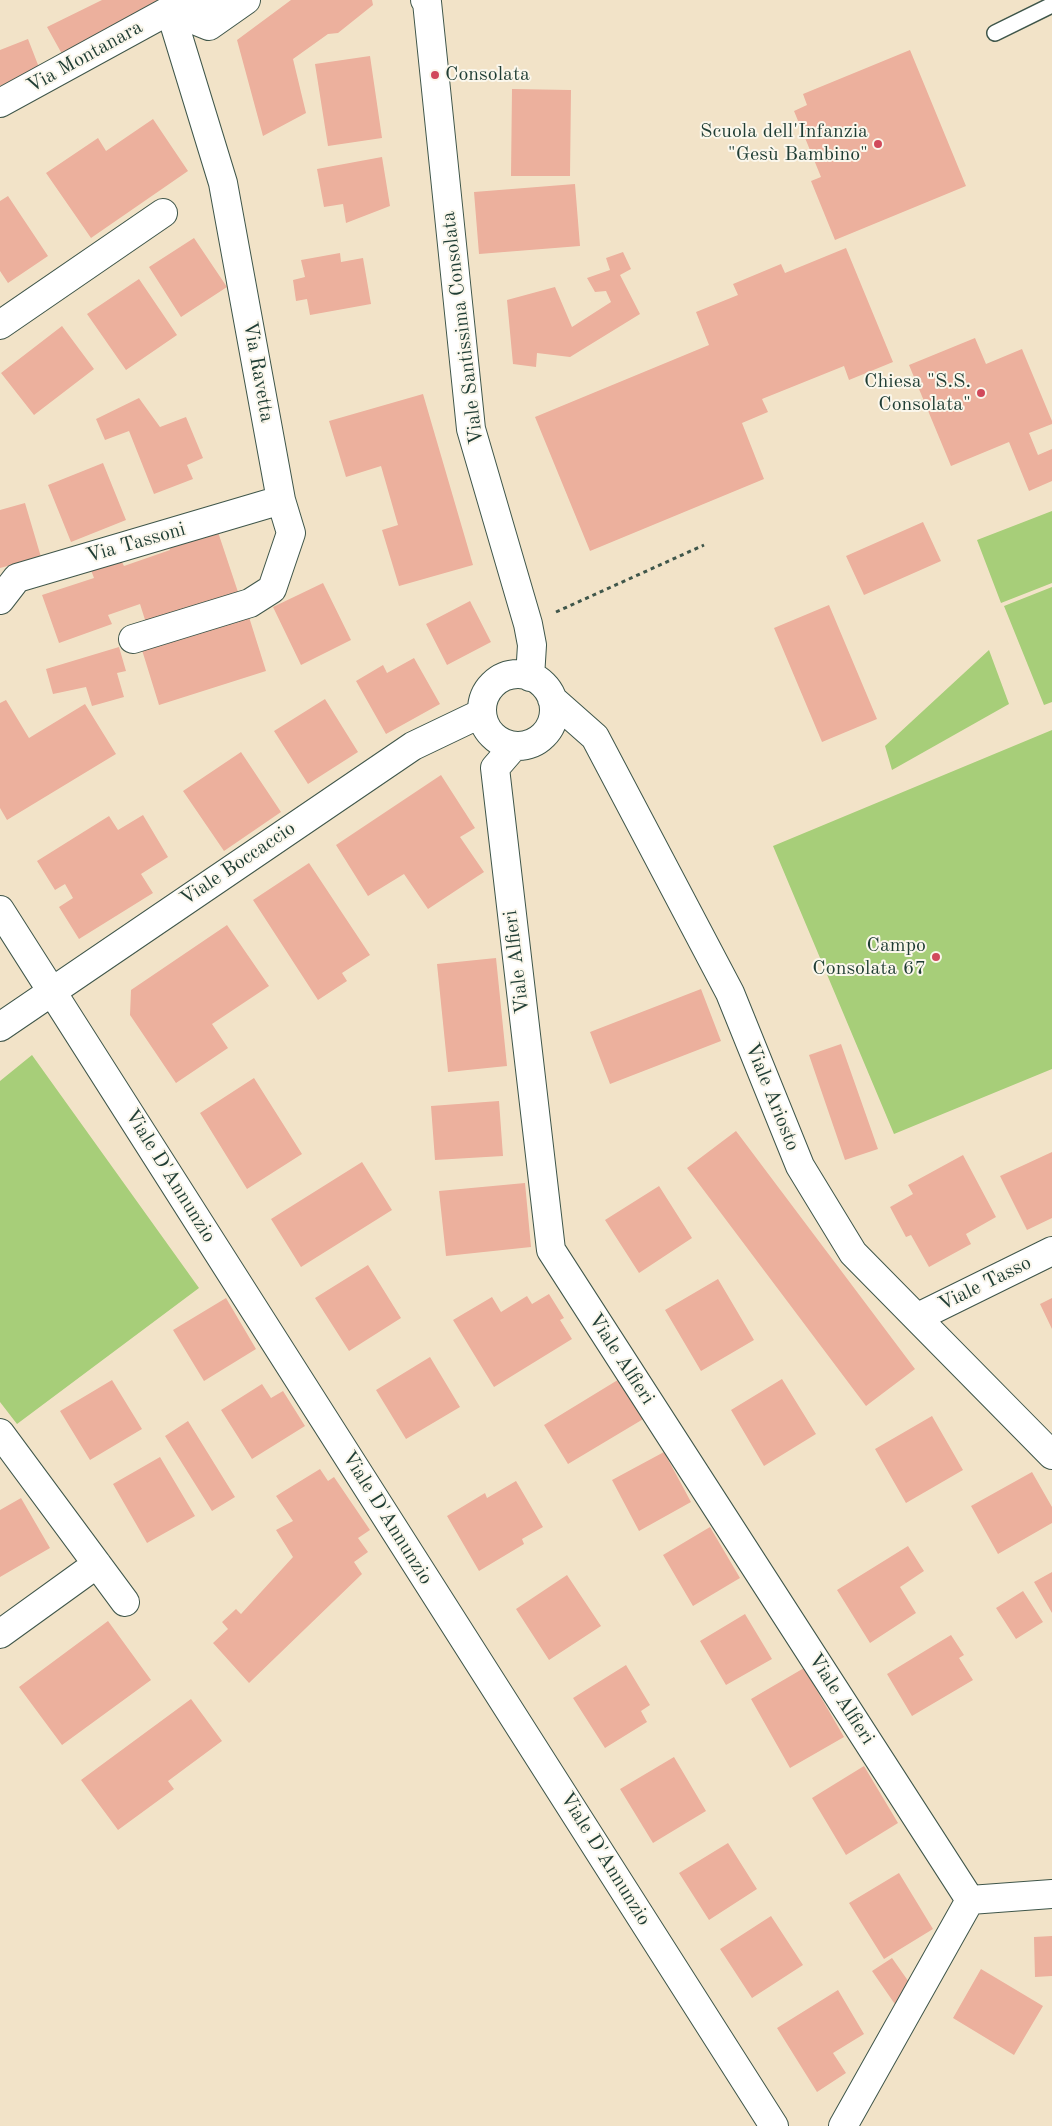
<!DOCTYPE html>
<meta charset="utf-8">
<style>
body{margin:0}
canvas{display:block;background:#f2e3c8}
</style>
<canvas width="1052" height="2126"></canvas>
<script>
const ctx = document.querySelector('canvas').getContext('2d');
ctx.lineJoin = 'round';
function fill(path, color) { ctx.fillStyle = color; ctx.fill(path, 'evenodd'); }
const shape = rows => new Path2D(rows.map(r => 'M' + r).join(''));
function stroke(path, color, width, dash) { ctx.strokeStyle = color; ctx.lineWidth = width; ctx.lineCap = dash ? 'butt' : 'round'; ctx.setLineDash(dash || []); ctx.stroke(path); }
function write(font, color, halo, rows, align = 'center') {
  ctx.font = font + ' "Old Standard TT",serif'; ctx.lineWidth = 4; ctx.setLineDash([]); ctx.textBaseline = 'middle'; ctx.strokeStyle = halo; ctx.fillStyle = color; for (const [text, x, y, turn = 0] of rows) {
    ctx.save(); ctx.translate(x, y); ctx.rotate((+turn || 0) * Math.PI / 180); ctx.textAlign = isNaN(turn) ? turn : align; if (halo) ctx.strokeText(text, 0, 0); ctx.fillText(text, 0, 0); ctx.restore();
  }
}
const green = shape([
 [1052,511,1052,583,1001,603,977,540],
 [1052,587,1052,702,1044,705,1004,606],
 [989,650,1009,704,892,770,885,746],
 [1052,730,1052,1069,894,1134,773,846],
 [32,1055,199,1288,17,1424,0,1402,0,1081]
]);
const building = shape([
 [102,0,163,0,62,54,47,27],
 [291,0,372,0,373,5,338,33,328,34,293,59,306,113,263,136,237,40],
 [28,39,40,70,0,86,0,50],
 [910,50,966,186,835,240,811,181,821,177,794,111,807,105,803,94],
 [370,56,382,138,328,146,315,64],
 [512,89,571,90,570,176,511,176],
 [153,119,188,171,91,238,46,173,98,138,106,151],
 [382,157,390,206,346,223,343,204,324,207,317,169],
 [575,184,580,246,479,254,474,192],
 [8,196,48,256,8,283,0,271,0,201],
 [194,238,227,287,181,317,149,267],
 [846,248,893,362,849,380,844,366,762,399,768,412,742,423,764,479,590,551,535,417,709,345,696,312,738,295,733,284,781,264,785,273],
 [623,252,631,269,620,275,640,314,570,357,537,353,536,367,513,364,507,300,555,287,572,327,611,302,606,291,595,292,587,278,610,270,606,258],
 [340,253,341,262,363,258,371,304,310,315,307,299,296,301,293,280,305,277,301,260],
 [139,279,177,335,126,370,87,314],
 [62,326,94,369,34,415,1,373],
 [975,338,986,364,1022,349,1052,421,1052,424,1029,433,1038,455,1052,449,1052,481,1029,491,1009,442,951,466,909,365],
 [423,394,473,565,399,586,382,530,398,525,381,466,346,477,329,421],
 [139,398,160,427,186,417,203,458,187,465,193,479,154,494,129,431,105,440,96,419],
 [103,463,126,520,71,542,48,485],
 [25,503,41,557,0,568,0,510],
 [923,522,941,561,864,595,846,556],
 [216,526,238,592,146,623,140,604,108,615,112,624,59,643,42,595,94,578,91,570,121,560,124,566,170,550,168,543],
 [323,583,351,640,301,665,273,607],
 [470,601,491,642,447,665,426,624],
 [829,605,877,719,822,742,774,628],
 [249,617,266,671,159,705,142,650],
 [119,647,126,671,117,673,124,697,92,706,86,687,53,694,46,669],
 [414,658,440,704,386,734,356,681,383,665,387,673],
 [325,699,358,752,308,784,274,731],
 [6,700,29,738,85,704,116,754,7,820,0,808,0,703],
 [241,752,281,812,224,851,183,791],
 [441,775,475,828,460,837,484,872,428,909,404,874,368,896,336,845],
 [143,815,168,857,141,874,153,893,79,939,59,907,73,898,65,884,55,890,37,861,109,816,118,830],
 [309,863,370,955,342,973,347,981,318,1000,253,900],
 [227,925,269,986,212,1024,228,1048,176,1083,130,1015,131,990],
 [496,958,507,1066,448,1072,437,964],
 [701,989,721,1041,610,1084,590,1032],
 [841,1044,878,1149,845,1160,809,1055],
 [254,1078,302,1154,247,1189,200,1113],
 [499,1101,503,1156,435,1160,431,1106],
 [736,1131,915,1369,866,1406,687,1168],
 [1052,1152,1052,1218,1027,1230,1000,1176],
 [963,1155,996,1217,966,1234,971,1244,929,1267,911,1235,906,1237,890,1207,913,1194,908,1185],
 [362,1162,392,1210,301,1267,271,1219],
 [525,1183,531,1247,446,1256,439,1191],
 [659,1186,692,1238,639,1273,605,1220],
 [368,1265,401,1318,349,1351,315,1298],
 [718,1279,754,1340,701,1371,665,1310],
 [549,1294,564,1318,560,1320,572,1339,494,1387,453,1320,492,1297,501,1312,527,1296,532,1304],
 [226,1298,256,1349,204,1381,173,1330],
 [1052,1298,1052,1329,1040,1304],
 [430,1357,460,1407,406,1439,376,1390],
 [621,1378,645,1418,568,1464,544,1425],
 [782,1379,816,1434,764,1466,731,1410],
 [112,1380,142,1429,90,1460,60,1411],
 [262,1384,271,1398,283,1391,305,1426,252,1459,221,1410],
 [932,1416,963,1470,906,1503,875,1449],
 [188,1421,235,1497,212,1511,165,1436],
 [664,1452,691,1502,639,1531,612,1480],
 [160,1457,195,1516,147,1543,113,1484],
 [320,1469,328,1481,334,1477,370,1530,358,1538,368,1552,354,1562,362,1574,249,1683,213,1643,228,1629,222,1622,236,1609,241,1614,293,1557,276,1530,293,1521,276,1496],
 [1032,1472,1052,1507,1052,1523,998,1554,971,1506],
 [516,1481,543,1527,522,1539,524,1544,479,1571,447,1516,485,1493,487,1498],
 [21,1498,50,1548,0,1577,0,1510],
 [710,1527,740,1578,693,1606,663,1555],
 [908,1546,924,1571,900,1587,916,1613,870,1643,837,1590],
 [1052,1572,1052,1613,1034,1582],
 [567,1575,601,1626,549,1660,516,1609],
 [1023,1591,1043,1622,1016,1639,996,1608],
 [745,1614,772,1659,726,1685,700,1641],
 [108,1621,151,1680,62,1745,19,1687],
 [951,1635,964,1655,959,1658,973,1680,912,1716,887,1674],
 [626,1665,650,1705,641,1711,647,1722,605,1748,573,1698],
 [804,1668,844,1737,790,1768,751,1699],
 [191,1699,222,1741,168,1781,174,1789,118,1830,81,1780],
 [674,1757,706,1811,653,1843,620,1789],
 [864,1766,898,1823,846,1855,812,1798],
 [728,1843,757,1889,709,1920,679,1873],
 [899,1873,933,1929,884,1959,849,1903],
 [771,1916,803,1965,752,1998,720,1949],
 [1052,1936,1052,1976,1035,1977,1034,1937],
 [892,1958,911,1985,901,2013,872,1971],
 [981,1969,1043,2006,1014,2055,953,2018],
 [838,1990,864,2034,833,2053,846,2073,817,2092,777,2028]
]);
const path = shape([
 [556,612,704,545]
]);
const service = shape([
 [995,33,1052,5]
]);
const minor = shape([
 [425,0,427,2,471,429,528,624,532,645,530,677],
 [0,325,163,213],
 [0,600,17,578,281,500],
 [133,639,250,603,272,589,291,533,281,500,223,183,170,10],
 '482 710a36 36 0 1 1 72 0a36 36 0 1 1-72 0Z',
 [552,699,595,737,730,993,800,1166,853,1253,1052,1455],
 [514,746,495,768,551,1250,970,1900],
 [0,910,774,2126],
 [0,1027,413,746,482,713],
 [918,1317,1052,1251],
 [0,1433,125,1602],
 [0,1634,97,1564],
 [843,2126,970,1900,1052,1894]
]);
const secondary = shape([
 [172,11,209,26,246,0],
 [0,103,170,10,202,6,210,0]
]);
const markers = [
 [435,75,5,"#d1495b"],
 [878,144,5,"#d1495b"],
 [981,393,5,"#d1495b"],
 [936,957,5,"#d1495b"]
];
const streetNames = [
 ["Via Montanara",85,57,-29],
 ["Viale Santissima Consolata",463,328,-97],
 ["Via Ravetta",258,372,80],
 ["Via Tassoni",136,543,-16],
 ["Viale Boccaccio",238,864,-34],
 ["Viale Alfieri",517,962,-97],
 ["Viale Ariosto",772,1097,68],
 ["Viale D'Annunzio",170,1176,58],
 ["Viale Tasso",985,1284,-26],
 ["Viale Alfieri",621,1359,57],
 ["Viale D'Annunzio",387,1518,58],
 ["Viale Alfieri",841,1699,57],
 ["Viale D'Annunzio",605,1859,58]
];
const poiNames = [
 ["Consolata",445,75,"left"],
 ["Scuola dell'Infanzia",868,132],
 ["\"Gesù Bambino\"",868,155],
 ["Chiesa \"S.S.",971,382],
 ["Consolata\"",971,405],
 ["Campo",926,946],
 ["Consolata 67",926,969]
];
fill(green, '#a7ce79');
fill(building, '#ecb09d');
stroke(service, '#3f564a', 18);
stroke(minor, '#3f564a', 30);
stroke(secondary, '#3f564a', 30);
stroke(path, '#3f564a', 3, [4, 4]);
stroke(service, '#fff', 15);
stroke(minor, '#fff', 28);
stroke(secondary, '#fff', 28);
for (const [x, y, r, color] of markers) { const dot = new Path2D(); dot.arc(x, y, r, 0, 2 * Math.PI); ctx.fillStyle = color; ctx.fill(dot); stroke(dot, '#fbf7ec', 2); }
write('20px', '#1f3d34', '#fbf7ec', streetNames);
write('20px', '#1f3d34', '#fbf7ec', poiNames, 'right');
</script>
